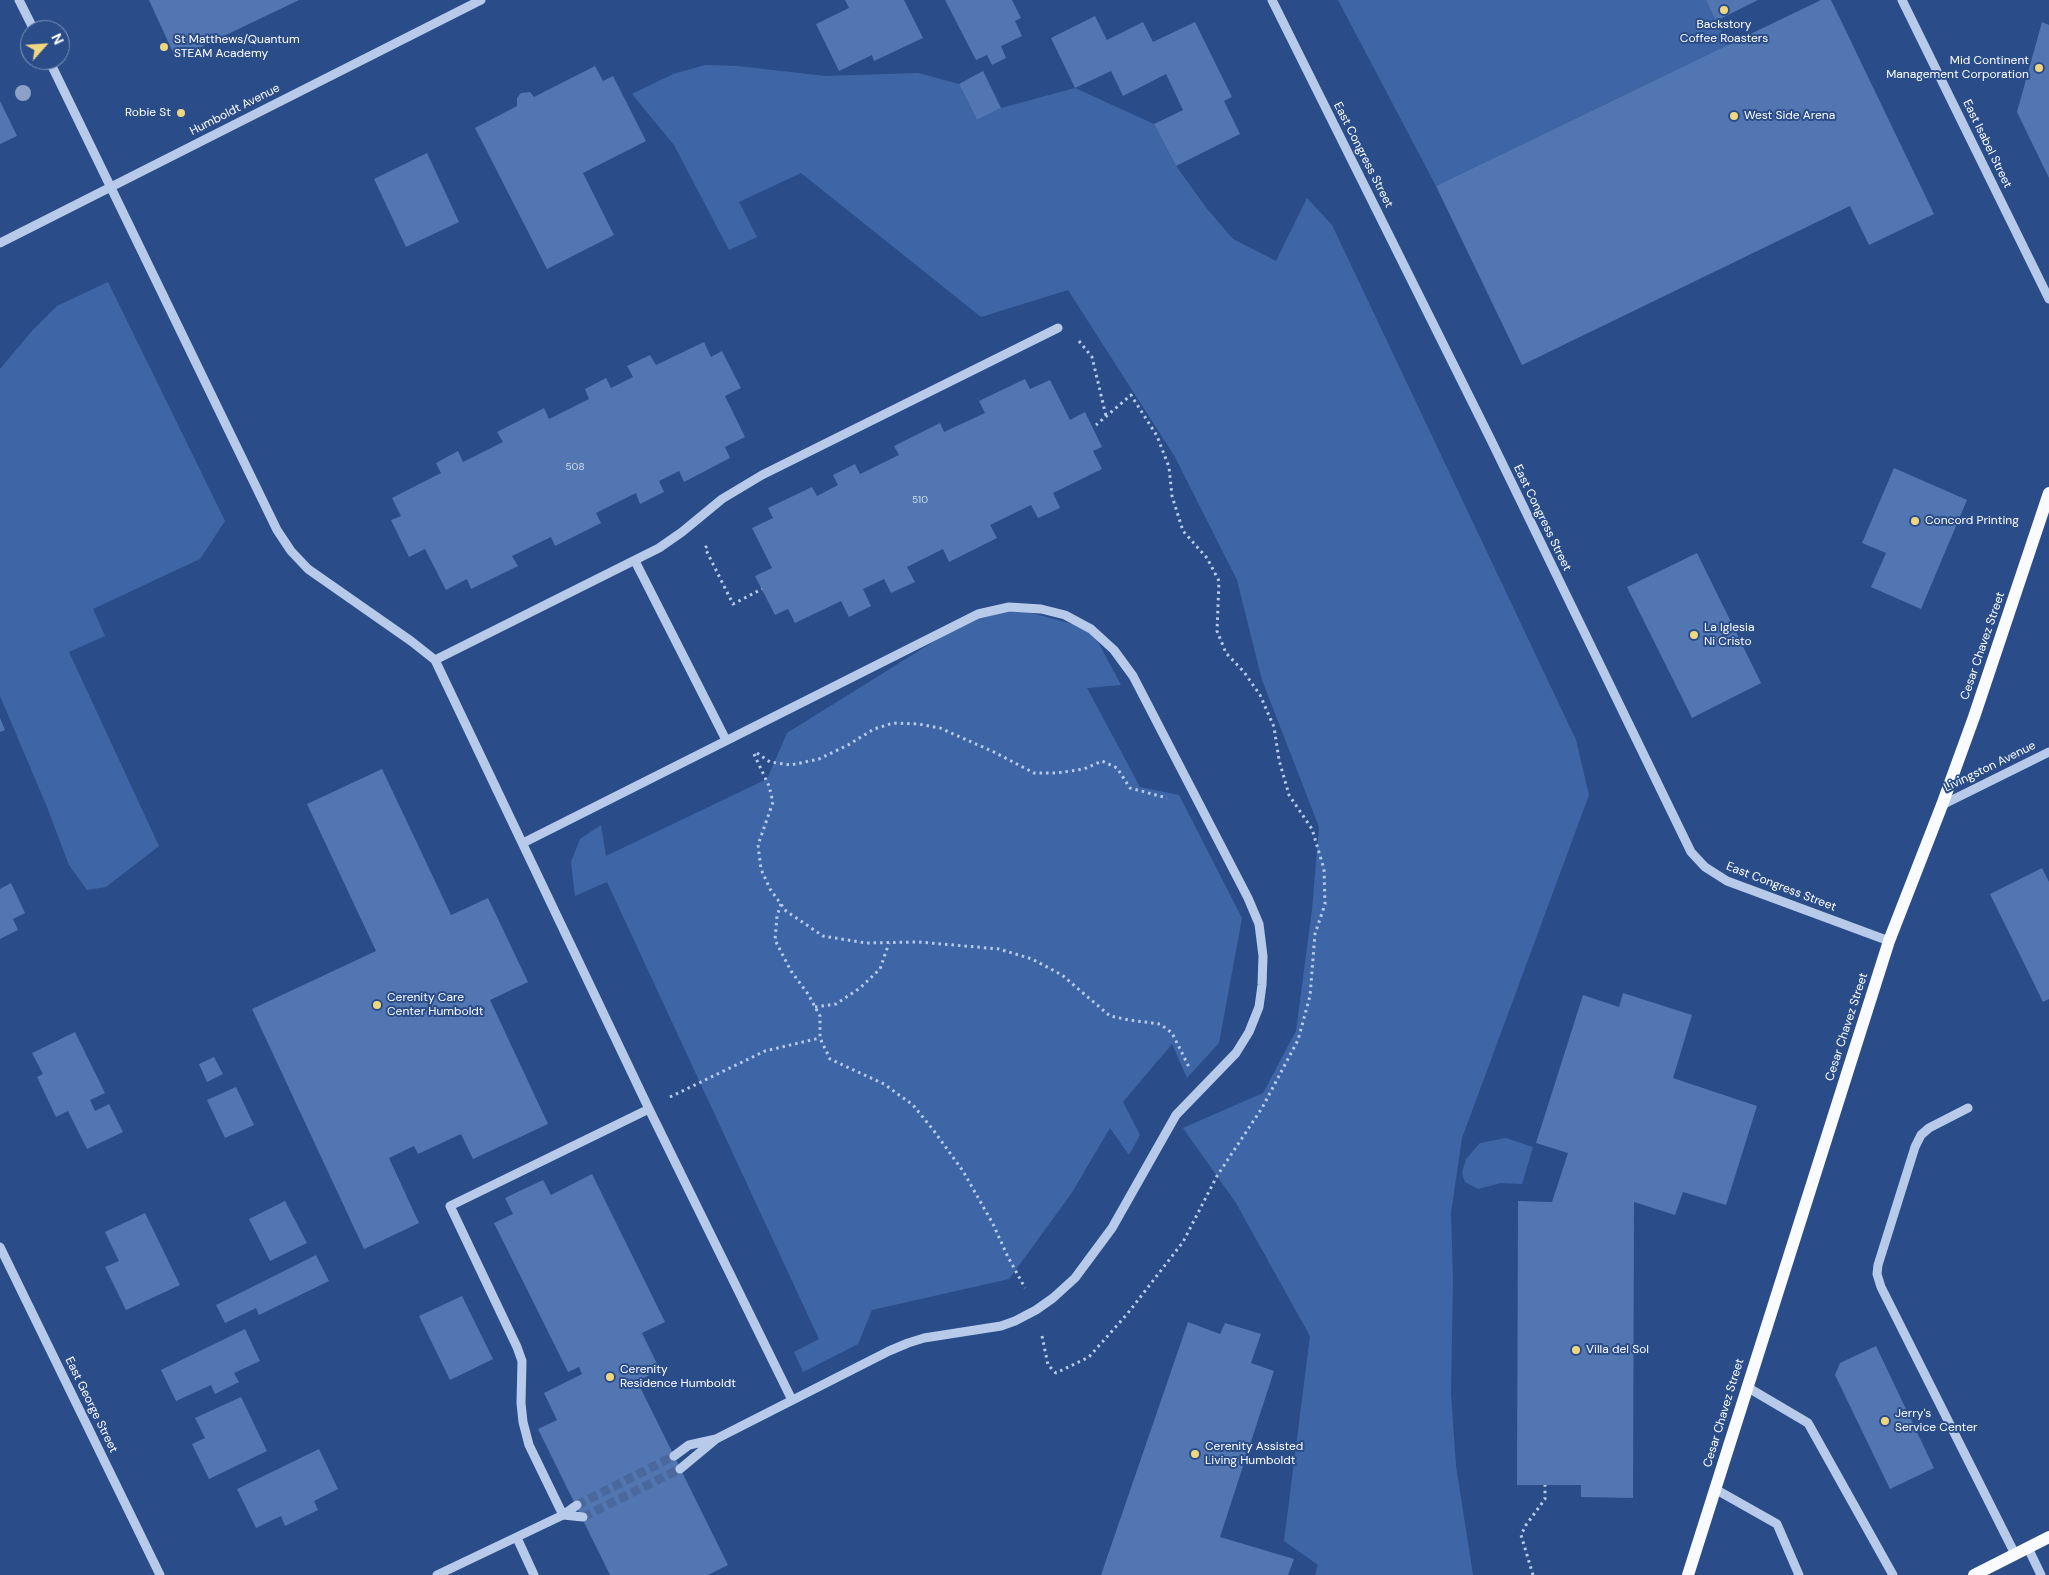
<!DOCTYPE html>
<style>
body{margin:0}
#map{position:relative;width:2049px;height:1575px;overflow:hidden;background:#2a4d8a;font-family:"DM Sans",sans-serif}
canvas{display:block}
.north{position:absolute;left:20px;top:20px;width:50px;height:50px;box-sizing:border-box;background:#2a4d8a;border:1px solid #7f94b9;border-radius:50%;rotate:64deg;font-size:14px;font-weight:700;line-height:20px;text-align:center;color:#fff}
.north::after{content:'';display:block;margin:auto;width:18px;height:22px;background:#f0d67f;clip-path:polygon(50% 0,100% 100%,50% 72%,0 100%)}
</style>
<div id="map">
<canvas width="2049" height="1575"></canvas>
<div class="north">N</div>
</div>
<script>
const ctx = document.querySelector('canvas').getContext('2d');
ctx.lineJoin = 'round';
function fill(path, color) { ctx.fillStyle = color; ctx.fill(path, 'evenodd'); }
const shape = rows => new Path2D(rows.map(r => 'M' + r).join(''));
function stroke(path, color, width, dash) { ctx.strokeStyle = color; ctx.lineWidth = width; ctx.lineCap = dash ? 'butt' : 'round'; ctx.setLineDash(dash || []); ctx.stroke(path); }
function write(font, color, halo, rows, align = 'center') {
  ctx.font = font + ' "DM Sans",sans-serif'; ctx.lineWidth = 4; ctx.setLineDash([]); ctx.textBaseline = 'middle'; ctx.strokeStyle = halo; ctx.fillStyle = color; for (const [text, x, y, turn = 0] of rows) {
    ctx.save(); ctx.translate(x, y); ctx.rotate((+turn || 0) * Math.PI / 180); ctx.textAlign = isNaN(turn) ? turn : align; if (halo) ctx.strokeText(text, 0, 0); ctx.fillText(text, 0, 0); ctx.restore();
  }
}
const green = shape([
 [1338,0,1706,0,1728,45,1436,186],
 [705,65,738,66,825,76,918,73,959,84,977,120,1001,108,1075,88,1154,124,1176,166,1208,210,1233,239,1276,261,1307,198,1332,225,1576,740,1589,795,1462,1138,1451,1213,1453,1278,1451,1394,1456,1466,1473,1575,1315,1575,1318,1565,1284,1541,1310,1336,1236,1203,1183,1128,1263,1093,1296,1031,1312,910,1319,827,1262,680,1237,580,1175,457,1068,290,981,317,801,173,739,202,757,237,729,250,674,145,632,94,673,74],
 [108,282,225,521,200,559,93,609,105,636,69,652,159,846,106,887,87,890,69,865,47,807,0,696,0,369,31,332,57,306],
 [1009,607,1091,629,1121,685,1087,688,1140,787,1179,795,1242,918,1219,1043,1187,1078,1172,1044,1123,1102,1140,1135,1129,1155,1110,1128,1071,1194,1009,1279,872,1310,858,1344,803,1372,794,1352,819,1339,607,882,575,896,571,862,580,839,601,825,606,856,767,779,787,733,978,614],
 [1506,1138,1533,1147,1522,1184,1501,1183,1478,1189,1465,1182,1462,1173,1466,1159,1480,1143]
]);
const building = shape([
 [149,0,299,0,176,59],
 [845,0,904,0,923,38,874,61,872,55,839,71,816,24,849,8],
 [945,0,1012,0,1021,18,1015,21,1022,36,1001,46,1006,58,992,65,987,55,976,60],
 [1706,0,1758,0,1716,21],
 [1821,0,1831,0,1934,214,1869,245,1850,206,1522,365,1436,186],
 [1095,16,1107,40,1143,22,1153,42,1195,22,1232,97,1224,101,1240,134,1176,166,1154,124,1183,110,1166,74,1123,96,1111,71,1075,88,1051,38],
 [2042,22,2049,25,2049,178,2017,112],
 [595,66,603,81,613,76,646,141,583,173,614,235,547,269,475,128,517,106,517,98,521,93,530,92,534,97],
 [983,71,1001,108,977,120,959,84],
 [0,101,17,136,0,144],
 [427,153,459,222,406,247,374,179],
 [704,342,711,357,722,351,741,388,725,396,745,437,725,447,730,458,684,482,679,471,659,481,664,492,640,504,636,493,596,513,601,523,555,546,551,537,512,556,518,566,471,589,467,579,446,590,425,549,409,557,391,520,401,516,392,498,441,473,436,463,458,451,463,462,503,442,497,432,544,408,549,419,589,399,585,389,606,378,611,388,633,377,627,366,650,355,656,365],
 [1025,379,1030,389,1050,380,1070,420,1085,412,1102,447,1093,451,1102,469,1053,493,1060,508,1038,518,1031,505,990,525,997,538,949,562,943,549,907,567,915,582,891,593,884,579,863,589,871,606,849,617,841,601,795,623,788,609,775,615,755,576,772,568,752,528,773,518,768,508,812,487,817,496,838,485,833,475,855,464,860,474,899,455,894,446,940,423,944,432,985,413,979,401],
 [1894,468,1967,500,1921,609,1871,587,1886,553,1862,543],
 [1697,553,1761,683,1692,718,1627,587],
 [0,718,5,730,0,732],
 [382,769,451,915,488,898,528,982,490,1000,548,1124,473,1159,461,1134,418,1154,414,1146,389,1158,419,1223,364,1249,252,1009,376,951,307,804],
 [2042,868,2049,882,2049,999,2043,1002,1990,894],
 [11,883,25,913,13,919,18,930,0,939,0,889],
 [1623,993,1692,1015,1673,1078,1757,1106,1726,1205,1683,1192,1675,1215,1634,1202,1633,1498,1581,1497,1581,1485,1517,1485,1518,1201,1552,1202,1568,1153,1536,1143,1583,995,1619,1007],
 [75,1032,105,1093,90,1100,95,1111,109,1104,123,1132,87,1149,68,1111,56,1117,37,1077,43,1074,32,1053],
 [214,1057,223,1074,207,1082,199,1064],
 [236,1087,254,1125,225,1138,207,1100],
 [592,1174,665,1322,642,1333,660,1370,637,1381,728,1565,708,1575,610,1575,538,1429,557,1420,544,1393,582,1374,579,1367,568,1372,494,1223,513,1214,505,1198,543,1180,551,1195],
 [285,1201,307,1243,270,1261,249,1219],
 [145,1213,180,1285,126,1310,105,1267,119,1261,105,1232],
 [316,1255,329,1281,259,1315,256,1308,225,1323,216,1305],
 [462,1296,493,1359,450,1380,419,1316],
 [1188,1322,1220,1334,1225,1323,1261,1334,1251,1363,1274,1371,1220,1537,1294,1559,1288,1575,1101,1575],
 [245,1329,260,1361,234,1373,239,1382,215,1394,211,1385,176,1401,161,1370],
 [1876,1346,1934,1468,1890,1489,1835,1375,1840,1363],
 [241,1397,267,1451,209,1479,192,1444,205,1438,195,1418],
 [319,1449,338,1489,314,1501,318,1510,285,1526,281,1516,256,1528,237,1489]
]);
const minorTunnel = shape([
 [577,1505,674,1456],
 [583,1517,680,1469]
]);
const path = shape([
 [1079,341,1092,357,1106,416],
 [707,546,705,548,733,604,762,589],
 [757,753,770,762,791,765,819,759,848,745,874,729,893,723,918,724,940,728,994,752,1034,773,1057,773,1084,769,1102,761,1117,768,1130,788,1167,798],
 [754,754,769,786,773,802,758,845,761,869,770,889,786,911,823,936,866,943,919,942,999,949,1032,959,1062,975,1110,1016,1129,1020,1160,1024,1172,1033,1189,1067],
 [781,904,777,916,775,940,791,971,808,994,820,1016,820,1038,830,1059,884,1084,913,1105,934,1131,963,1171,993,1224,1008,1257,1025,1288],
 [815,1007,836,1004,860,988,880,969,889,943],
 [670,1097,765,1051,820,1038],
 [1042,1336,1048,1365,1056,1373,1089,1357,1128,1313,1183,1242,1217,1176,1262,1108,1298,1040,1310,996,1315,934,1325,904,1324,869,1312,829,1289,795,1279,760,1274,727,1260,695,1244,672,1226,653,1217,631,1219,581,1207,558,1183,531,1172,496,1169,467,1157,436,1131,395,1096,425],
 [1533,1575,1521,1535,1526,1525,1545,1499,1545,1485]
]);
const minor = shape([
 [19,0,34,30],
 [1272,0,1490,438,1691,852,1705,867,1727,881,1889,941],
 [1902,0,2049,299],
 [49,60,277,530,291,551,308,569,411,641,435,660,649,1109,792,1400],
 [0,243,481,0],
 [635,561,726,740],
 [435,660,659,548,682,532,722,499,762,475,1058,328],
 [1942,805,2049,752],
 [523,843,978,614,1009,607,1041,609,1065,615,1091,629,1114,650,1133,676,1248,898,1259,924,1263,956,1262,985,1259,1007,1249,1032,1236,1053,1176,1115,1112,1228,1075,1278,1053,1298,1036,1310,1015,1321,1001,1326,924,1338,908,1343,889,1351,716,1439,689,1445,674,1456],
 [1968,1108,1929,1128,1921,1135,1915,1147,1878,1265,1877,1274,1881,1287,2015,1554],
 [0,1247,160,1575],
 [1747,1387,1808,1423,1893,1575],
 [680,1469,716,1439],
 [1715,1489,1777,1524,1799,1575],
 [583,1517,563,1515,529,1445,523,1422,521,1403,522,1361,517,1347,450,1206,649,1109],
 [517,1538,534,1575],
 [2028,1548,2041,1575],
 [437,1575,563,1515,577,1505]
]);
const major = shape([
 [1688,1575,1889,941,1942,805,1974,717,2049,493],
 [1974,1575,2049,1537]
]);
const trees = [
 [23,93]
];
const markers = [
 [1724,10,5,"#f0d67f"],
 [164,47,5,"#f0d67f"],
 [2039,68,5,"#f0d67f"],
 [181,113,5,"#f0d67f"],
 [1734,116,5,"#f0d67f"],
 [1915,521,5,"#f0d67f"],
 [1694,635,5,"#f0d67f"],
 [377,1005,5,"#f0d67f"],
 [1576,1350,5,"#f0d67f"],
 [610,1377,5,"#f0d67f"],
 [1885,1421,5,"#f0d67f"],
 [1195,1454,5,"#f0d67f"]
];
const numberNames = [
 ["508",575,467],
 ["510",920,500]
];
const poiNames = [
 ["Backstory",1724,25,"center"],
 ["Coffee Roasters",1724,39,"center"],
 ["St Matthews/Quantum",174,40],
 ["STEAM Academy",174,54],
 ["Mid Continent",2029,61,"right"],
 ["Management Corporation",2029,75,"right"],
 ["Robie St",171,113,"right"],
 ["West Side Arena",1744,116],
 ["Concord Printing",1925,521],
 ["La Iglesia",1704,628],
 ["Ni Cristo",1704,642],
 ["Cerenity Care",387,998],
 ["Center Humboldt",387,1012],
 ["Villa del Sol",1586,1350],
 ["Cerenity",620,1370],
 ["Residence Humboldt",620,1384],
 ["Jerry's",1895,1414],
 ["Service Center",1895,1428],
 ["Cerenity Assisted",1205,1447],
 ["Living Humboldt",1205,1461]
];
const streetNames = [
 ["Humboldt Avenue",235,110,-27],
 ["East Isabel Street",1987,144,64],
 ["East Congress Street",1363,155,63],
 ["East Congress Street",1542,518,64],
 ["Cesar Chavez Street",1983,646,-71],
 ["Livingston Avenue",1990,767,-26],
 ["East Congress Street",1781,887,21],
 ["Cesar Chavez Street",1847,1027,-72],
 ["East George Street",91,1405,64],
 ["Cesar Chavez Street",1724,1413,-73]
];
fill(green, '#3e66a6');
fill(building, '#5276b1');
stroke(minorTunnel, '#4a689c', 9, [9, 4.5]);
stroke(path, '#b7cae9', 3, [2.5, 4]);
stroke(minor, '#b7cae9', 9);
stroke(major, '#fafbfe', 12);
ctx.fillStyle = '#8ba1c6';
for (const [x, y] of trees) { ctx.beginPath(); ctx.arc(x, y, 8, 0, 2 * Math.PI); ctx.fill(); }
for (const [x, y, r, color] of markers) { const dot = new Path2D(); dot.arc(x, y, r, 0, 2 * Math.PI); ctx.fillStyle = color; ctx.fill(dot); stroke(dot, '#2a4d8a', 2); }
write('10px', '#d4ddec', null, numberNames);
write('12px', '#fff', '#2a4d8a', poiNames, 'left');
write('12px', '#fff', '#2a4d8a', streetNames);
</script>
